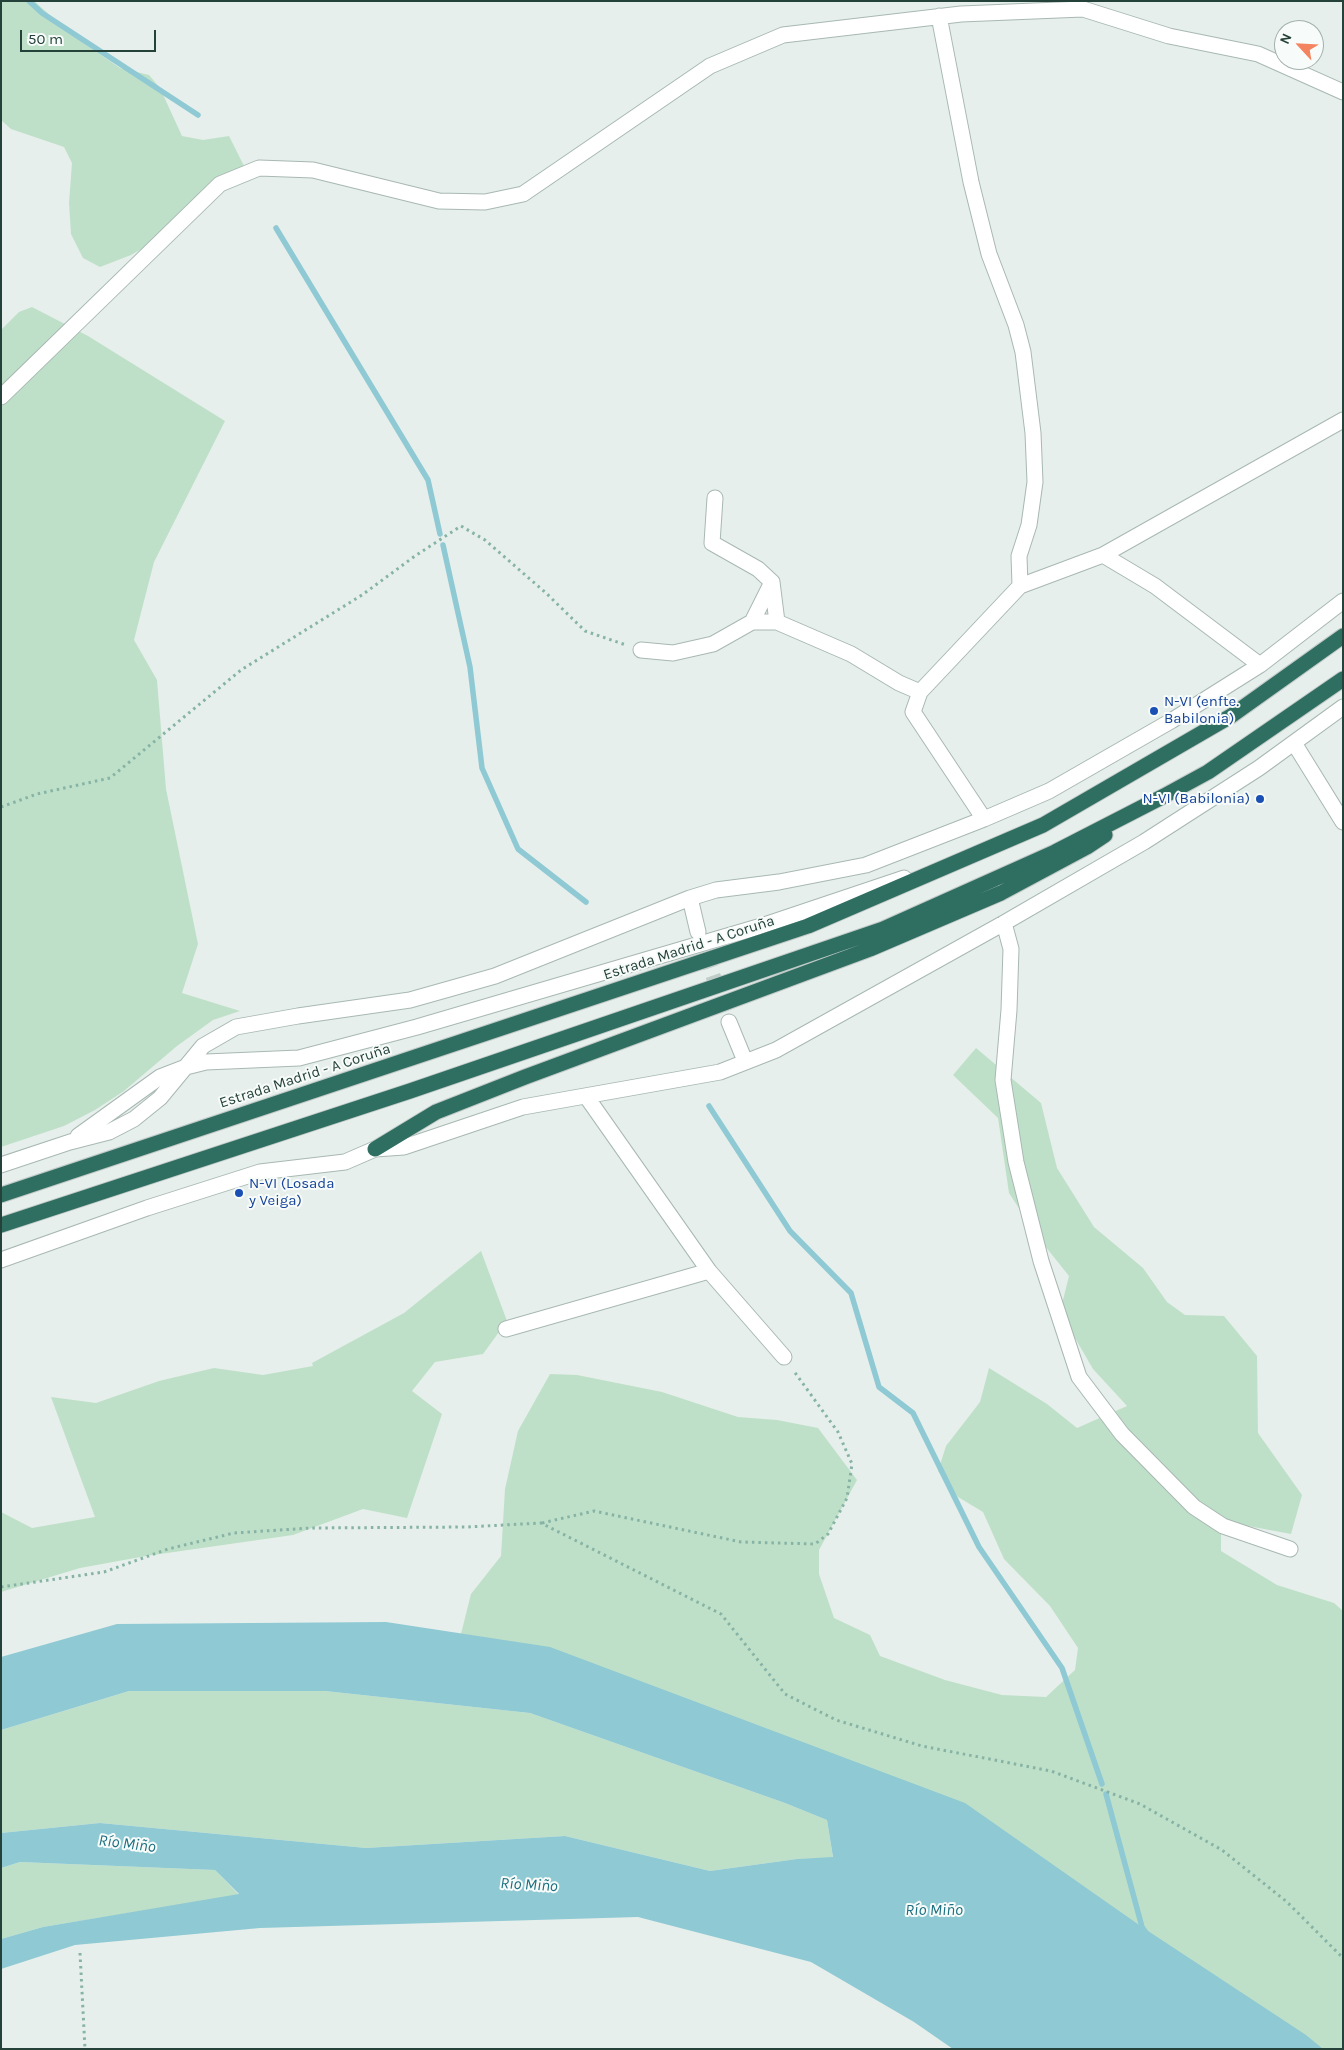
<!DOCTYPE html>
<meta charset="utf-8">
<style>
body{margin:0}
#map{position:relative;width:1344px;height:2050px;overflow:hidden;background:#e6efeb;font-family:Karla,sans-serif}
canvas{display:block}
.frame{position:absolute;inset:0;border:2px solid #24423a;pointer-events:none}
.north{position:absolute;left:1274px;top:20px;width:50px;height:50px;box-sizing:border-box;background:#f7fbf9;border:1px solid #a3b1ad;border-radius:50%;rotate:295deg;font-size:14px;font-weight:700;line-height:20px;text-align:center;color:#24423a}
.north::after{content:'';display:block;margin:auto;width:18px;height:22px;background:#f4845f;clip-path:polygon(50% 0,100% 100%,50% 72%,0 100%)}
.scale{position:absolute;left:20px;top:30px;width:136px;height:22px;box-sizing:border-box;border:2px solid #24423a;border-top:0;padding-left:6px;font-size:15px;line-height:18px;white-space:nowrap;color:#24423a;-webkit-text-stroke:4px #f7fbf9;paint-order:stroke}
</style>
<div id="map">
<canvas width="1344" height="2050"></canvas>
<div class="frame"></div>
<div class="north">N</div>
<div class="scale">50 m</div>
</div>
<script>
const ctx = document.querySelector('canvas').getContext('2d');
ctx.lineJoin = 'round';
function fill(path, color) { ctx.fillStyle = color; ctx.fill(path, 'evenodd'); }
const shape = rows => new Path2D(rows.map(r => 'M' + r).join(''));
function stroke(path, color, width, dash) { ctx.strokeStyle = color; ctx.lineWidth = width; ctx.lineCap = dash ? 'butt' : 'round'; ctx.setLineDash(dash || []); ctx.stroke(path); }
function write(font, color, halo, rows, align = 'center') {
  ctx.font = font + ' Karla,sans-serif'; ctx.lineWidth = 4; ctx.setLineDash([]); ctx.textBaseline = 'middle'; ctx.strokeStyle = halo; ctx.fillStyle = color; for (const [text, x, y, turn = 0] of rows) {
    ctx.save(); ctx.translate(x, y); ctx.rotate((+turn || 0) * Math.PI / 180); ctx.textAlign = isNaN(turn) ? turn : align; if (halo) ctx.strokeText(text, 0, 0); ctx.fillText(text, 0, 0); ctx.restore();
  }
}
const green = shape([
 [1,1,34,1,72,35,120,68,149,75,160,88,182,136,203,140,229,136,244,166,173,231,131,255,100,267,83,258,71,234,69,203,72,163,64,147,11,129,1,120],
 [32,307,88,336,225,421,154,562,134,640,157,680,166,789,198,944,182,993,240,1011,213,1020,177,1046,124,1091,95,1110,64,1126,1,1147,1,330,19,312],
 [976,1048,1041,1103,1057,1168,1094,1227,1143,1268,1167,1302,1185,1315,1224,1316,1257,1356,1258,1433,1302,1495,1291,1534,1221,1521,1221,1551,1277,1585,1334,1603,1343,1611,1343,2049,1290,2049,487,1639,461,1634,471,1594,501,1556,505,1489,518,1431,550,1374,577,1375,662,1392,738,1417,777,1420,818,1428,857,1480,819,1550,819,1574,834,1618,870,1635,880,1656,945,1680,1002,1695,1046,1697,1075,1670,1078,1648,1050,1606,1004,1559,983,1512,958,1497,938,1471,946,1446,980,1402,989,1368,1047,1404,1077,1428,1127,1406,1093,1369,1060,1312,1069,1276,1037,1236,1009,1193,998,1118,953,1075],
 [481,1251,507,1321,483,1354,435,1362,412,1391,442,1414,407,1518,363,1509,293,1535,146,1556,80,1568,1,1592,1,1512,32,1528,95,1517,51,1397,96,1403,159,1381,214,1368,263,1375,313,1366,312,1363,404,1313],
 [129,1691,325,1691,530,1713,785,1803,827,1820,833,1858,797,1859,710,1871,565,1836,366,1848,100,1823,1,1833,1,1730],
 [20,1862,215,1870,239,1895,43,1927,1,1939,1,1868]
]);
const water = shape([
 [386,1622,550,1647,965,1803,1142,1927,1306,2035,1323,2049,953,2049,914,2022,811,1962,638,1917,260,1928,75,1945,1,1969,1,1939,43,1927,239,1894,215,1870,20,1862,1,1868,1,1833,100,1823,366,1848,565,1836,710,1871,797,1859,833,1857,827,1820,785,1803,530,1713,325,1691,129,1691,1,1730,1,1657,117,1624]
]);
const stream = shape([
 [29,1,42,13,198,115],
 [276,228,428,480,440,534],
 [443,545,470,667,482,768,518,849,586,902],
 [709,1106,790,1231,851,1293,879,1387,913,1413,979,1547,1062,1668,1102,1784],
 [1106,1794,1142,1927,1146,1933]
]);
const streetTunnel = shape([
 [698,932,729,1022]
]);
const path = shape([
 [1,807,37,794,110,778,241,670,362,595,415,556,461,526,485,540,546,593,585,631,626,645],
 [542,1523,594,1511,741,1542,815,1544,828,1534,847,1498,852,1464,838,1432,793,1370],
 [1,1587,104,1572,168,1549,234,1533,311,1528,467,1527,541,1523,721,1614,785,1694,836,1720,922,1746,1051,1771,1140,1804,1222,1850,1287,1902,1343,1958],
 [80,1953,85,2049]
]);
const street = shape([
 [939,16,971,182,989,254,1016,325,1023,352,1033,433,1035,482,1029,525,1019,556,1020,586],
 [1,397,220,184,259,168,313,170,439,201,485,202,523,194,710,66,783,35,961,14,1083,9,1169,36,1258,54,1343,92],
 [715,498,712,543,758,569,772,582,777,622],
 [1103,555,1343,420],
 [752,622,772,582],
 [641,650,673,653,713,644,752,622,777,622,851,654,899,683,920,692,913,712,984,819],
 [920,692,1020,586,1103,555,1155,586,1260,665],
 [1294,743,1343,822],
 [690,898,698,932],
 [1004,923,1011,949,1009,1010,1003,1080,1016,1162,1041,1261,1079,1377,1122,1434,1194,1507,1223,1526,1290,1549],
 [729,1022,745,1061],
 [586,1096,709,1271,784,1357],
 [78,1136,160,1077,186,1067,206,1062,299,1058,417,1027,758,927,904,878],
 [1,1165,70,1142,109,1132,134,1119,160,1098,203,1046,236,1027,298,1016,410,1000,495,976,690,898,716,890,779,882,866,865,984,819,1049,791,1171,721,1260,665,1343,601],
 [1,1260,147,1208,260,1172,345,1162,375,1149,404,1147,523,1107,720,1072,776,1050,1004,923,1144,842,1259,768,1343,707],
 [506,1329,709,1271]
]);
const highway = shape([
 [375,1149,436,1112,525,1077,870,949,1001,893,1087,847,1105,835],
 [1,1195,808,926,1043,825,1231,716,1343,636],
 [1,1225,410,1091,883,929,1055,852,1164,796,1208,772,1343,679]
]);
const markers = [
 [1154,711,5,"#1a4fb4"],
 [1260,799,5,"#1a4fb4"],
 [239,1193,5,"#1a4fb4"]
];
const transitNames = [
 ["N-VI (enfte.",1164,702],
 ["Babilonia)",1164,719],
 ["N-VI (Babilonia)",1250,799,"right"],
 ["N-VI (Losada",249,1184],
 ["y Veiga)",249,1201]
];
const streetNames = [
 ["Estrada Madrid - A Coruña",689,948,-18],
 ["Estrada Madrid - A Coruña",305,1076,-18]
];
const waterNames = [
 ["Río Miño",127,1844,7],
 ["Río Miño",529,1885,3],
 ["Río Miño",934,1910]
];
fill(green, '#bfe0c8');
fill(water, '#8ec9d4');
stroke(stream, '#8ec9d4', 5.5);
stroke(streetTunnel, '#bfccc8', 15, [15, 8]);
stroke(street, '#a8b8b2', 17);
stroke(highway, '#c2cac8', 17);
stroke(path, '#86b3a5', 3, [2.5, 4]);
stroke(street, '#fff', 15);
stroke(highway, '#2f6f62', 15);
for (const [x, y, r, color] of markers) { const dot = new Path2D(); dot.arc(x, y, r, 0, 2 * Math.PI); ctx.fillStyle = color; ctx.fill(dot); stroke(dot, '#f7fbf9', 2); }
write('15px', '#164399', '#f7fbf9', transitNames, 'left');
write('15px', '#24423a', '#f7fbf9', streetNames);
write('italic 16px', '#1c6f80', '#f7fbf9', waterNames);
</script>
